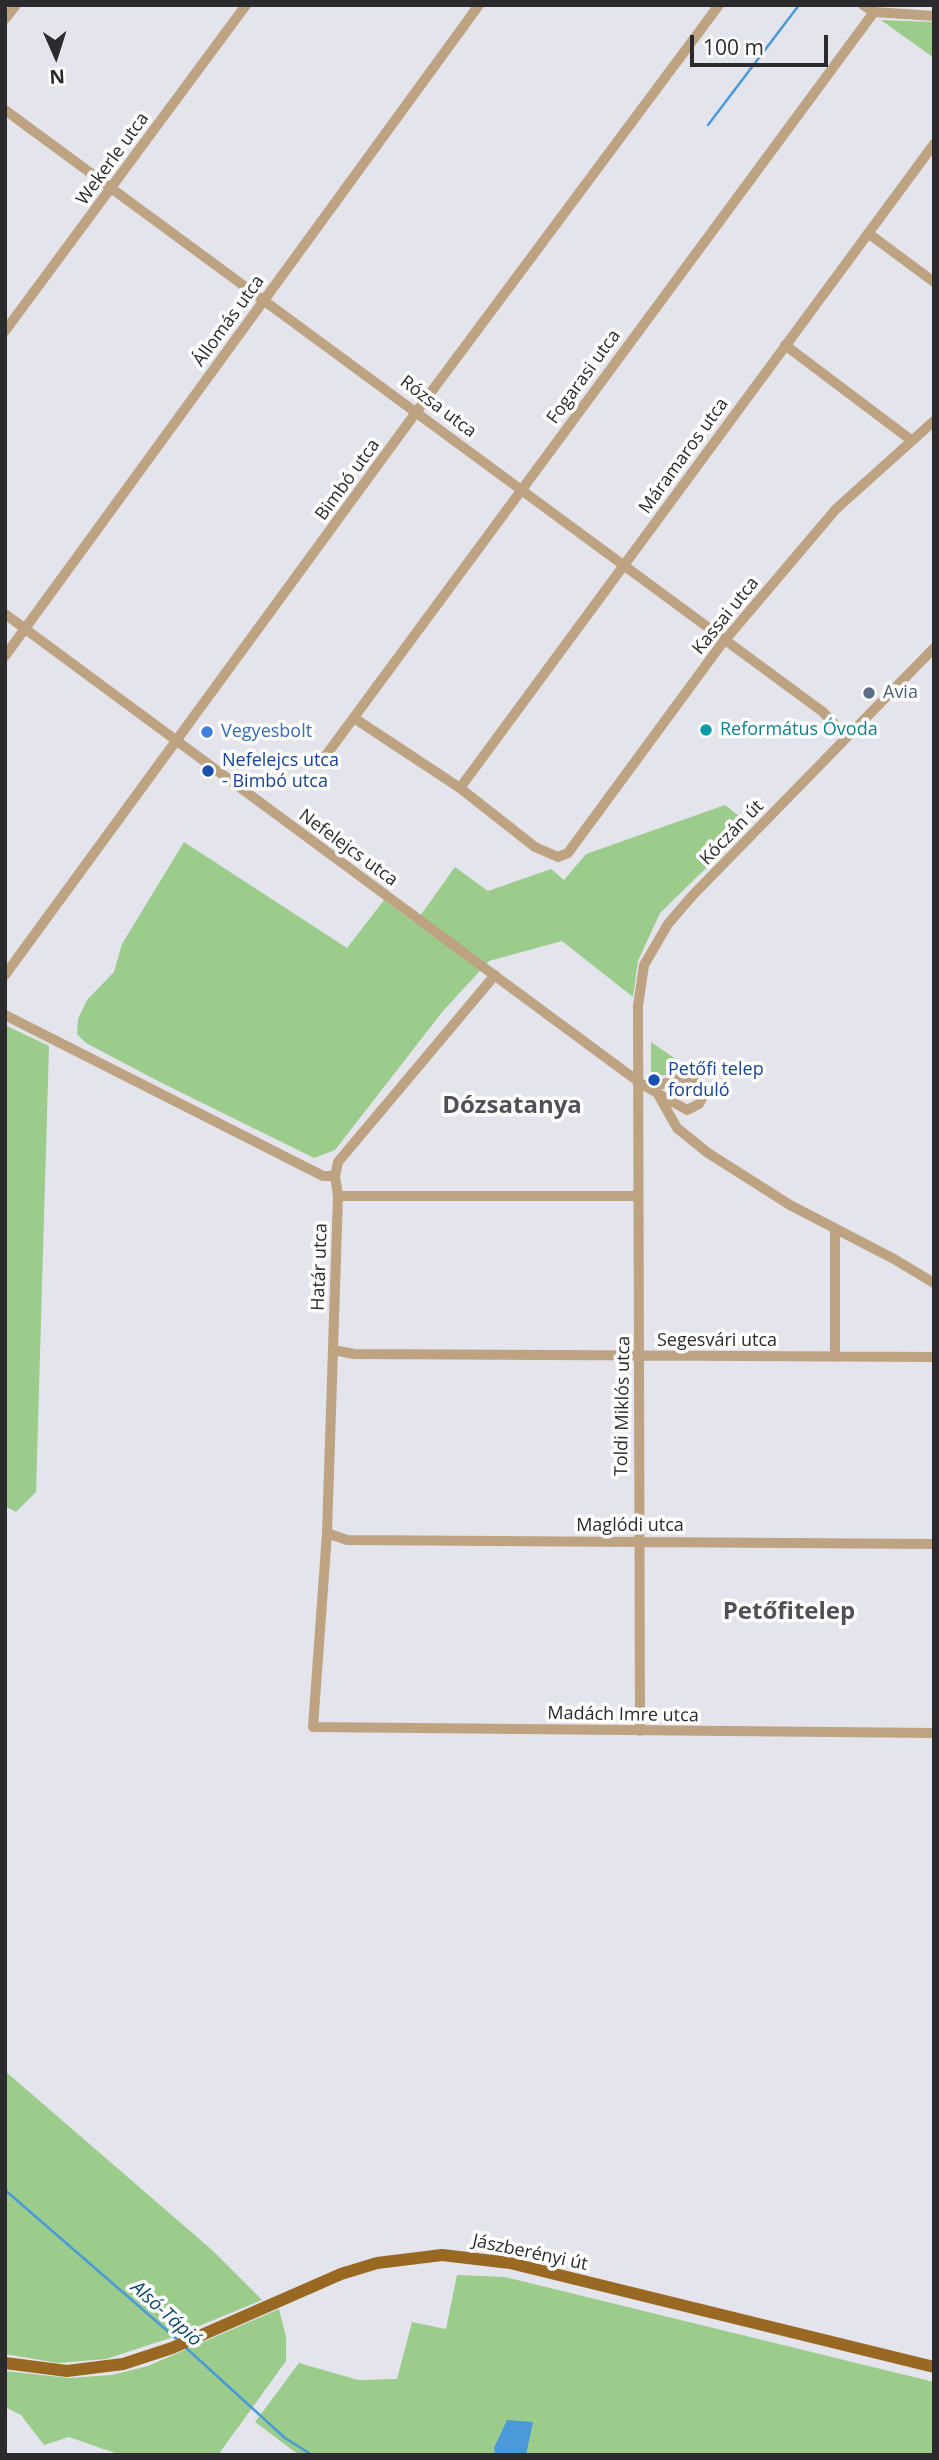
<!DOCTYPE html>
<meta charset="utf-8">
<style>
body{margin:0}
#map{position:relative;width:939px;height:2460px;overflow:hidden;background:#e4e4ec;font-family:"Open Sans",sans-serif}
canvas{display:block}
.frame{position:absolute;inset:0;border:7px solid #2b2b2e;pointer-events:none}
.north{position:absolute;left:21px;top:21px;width:70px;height:70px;-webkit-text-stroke:5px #fff;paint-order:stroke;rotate:177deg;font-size:19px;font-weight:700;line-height:28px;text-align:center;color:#2b2b2e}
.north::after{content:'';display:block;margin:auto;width:24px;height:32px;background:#2b2b2e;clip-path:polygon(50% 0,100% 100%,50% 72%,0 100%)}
.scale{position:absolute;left:690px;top:35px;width:138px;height:32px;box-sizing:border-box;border:4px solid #2b2b2e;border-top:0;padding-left:9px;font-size:21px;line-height:24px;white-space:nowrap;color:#2b2b2e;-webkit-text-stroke:5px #fff;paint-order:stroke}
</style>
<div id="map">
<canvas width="939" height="2460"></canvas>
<div class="frame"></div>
<div class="north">N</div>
<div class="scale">100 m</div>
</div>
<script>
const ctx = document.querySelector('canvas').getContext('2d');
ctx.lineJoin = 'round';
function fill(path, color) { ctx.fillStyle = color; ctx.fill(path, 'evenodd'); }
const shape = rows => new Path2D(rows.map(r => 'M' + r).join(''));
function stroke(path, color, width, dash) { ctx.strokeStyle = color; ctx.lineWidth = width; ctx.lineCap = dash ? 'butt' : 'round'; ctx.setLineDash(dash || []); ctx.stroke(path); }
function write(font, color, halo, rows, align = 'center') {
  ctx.font = font + ' "Open Sans",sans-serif'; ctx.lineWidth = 7; ctx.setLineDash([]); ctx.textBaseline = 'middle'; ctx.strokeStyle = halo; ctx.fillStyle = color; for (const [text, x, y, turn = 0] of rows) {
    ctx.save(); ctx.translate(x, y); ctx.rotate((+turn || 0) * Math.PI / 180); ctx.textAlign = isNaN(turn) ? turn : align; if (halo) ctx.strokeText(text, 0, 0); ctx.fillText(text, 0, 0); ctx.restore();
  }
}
const green = shape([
 [881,20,934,22,934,58],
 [725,805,750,825,660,913,638,961,633,997,562,941,489,961,443,1011,335,1150,314,1158,158,1081,86,1043,77,1034,78,1019,87,1000,114,972,122,944,184,842,347,948,384,900,415,923,455,867,488,891,551,869,564,880,586,854],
 [5,1025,49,1046,36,1492,16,1512,5,1506],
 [651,1042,696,1073,651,1076],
 [5,2071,212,2250,262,2300,170,2338,106,2359,58,2363,5,2354],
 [457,2275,505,2277,934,2382,934,2455,299,2455,255,2422,299,2363,358,2380,397,2379,412,2322,446,2329],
 [279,2309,286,2337,286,2361,218,2455,121,2455,69,2437,44,2445,21,2415,5,2407,5,2371,69,2378,112,2375,148,2366]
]);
const water = shape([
 [507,2420,533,2422,526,2455,495,2455,494,2448]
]);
const stream = shape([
 [708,125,799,5],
 [5,2190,179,2341],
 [184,2346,285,2438,312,2455]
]);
const minor = shape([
 [863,5,874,12,934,16],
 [5,19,16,5],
 [5,110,823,712,847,737],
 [868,233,934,282],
 [5,331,246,5],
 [785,345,911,440],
 [5,614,643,1085,687,1110,699,1104,702,1098,697,1082,683,1078,656,1086,643,1085],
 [5,656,479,5],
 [354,718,460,788,535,847,558,857,568,853,720,646,836,509,934,421],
 [321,762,874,12],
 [460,788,934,144],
 [5,975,417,411,719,5],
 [495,975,338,1162,335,1176,338,1196,327,1533,313,1727,934,1733],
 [5,1015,323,1176,335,1176],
 [659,1096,677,1128,708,1153,790,1205,894,1259,934,1283],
 [338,1196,638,1196],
 [835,1229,835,1357],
 [333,1350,354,1354,934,1357],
 [327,1533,347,1540,934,1544],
 [640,1731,638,1006,644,965,668,924,692,896,934,648]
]);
const major = shape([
 [5,2363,67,2371,123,2364,172,2348,341,2274,377,2263,442,2255,510,2263,934,2367]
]);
const markers = [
 [869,693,7,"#5c6f8a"],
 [706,730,7,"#0f9aa8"],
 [207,732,7,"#3f7fe0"],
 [208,771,7,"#1a4fb4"],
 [654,1080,7,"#1a4fb4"]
];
const streetNames = [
 ["Wekerle utca",113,159,-54],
 ["Állomás utca",229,321,-54],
 ["Fogarasi utca",584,377,-54],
 ["Rózsa utca",438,407,37],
 ["Máramaros utca",684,456,-54],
 ["Bimbó utca",348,480,-54],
 ["Kassai utca",726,616,-51],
 ["Kóczán út",732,833,-46],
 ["Nefelejcs utca",348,848,36],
 ["Határ utca",320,1267,-88],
 ["Segesvári utca",717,1341],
 ["Toldi Miklós utca",623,1406,-89],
 ["Maglódi utca",630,1526],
 ["Madách Imre utca",623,1715,1],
 ["Jászberényi út",530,2253,12]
];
const serviceNames = [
 ["Avia",883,693]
];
const cultureNames = [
 ["Református Óvoda",720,730]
];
const shopNames = [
 ["Vegyesbolt",221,732]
];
const transitNames = [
 ["Nefelejcs utca",222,761],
 ["- Bimbó utca",222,782],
 ["Petőfi telep",668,1070],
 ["forduló",668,1091]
];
const waterNames = [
 ["Alsó-Tápió",166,2314,42]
];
const districtNames = [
 ["Dózsatanya",512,1106],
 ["Petőfitelep",789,1612]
];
fill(green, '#9bcc8c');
fill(water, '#4b99d8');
stroke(stream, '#4b99d8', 2.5);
stroke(minor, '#bda382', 10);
stroke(major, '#996924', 12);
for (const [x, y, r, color] of markers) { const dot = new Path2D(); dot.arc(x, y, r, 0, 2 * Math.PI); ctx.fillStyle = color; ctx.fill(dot); stroke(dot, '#fff', 2.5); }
write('18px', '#2b2b2e', '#fff', streetNames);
write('18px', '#4e5e75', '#fff', serviceNames, 'left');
write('18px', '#0d838f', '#fff', cultureNames, 'left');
write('18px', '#366cbe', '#fff', shopNames, 'left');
write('18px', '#164399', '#fff', transitNames, 'left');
write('italic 19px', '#0e4872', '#fff', waterNames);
write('bold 24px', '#505057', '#fff', districtNames);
</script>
